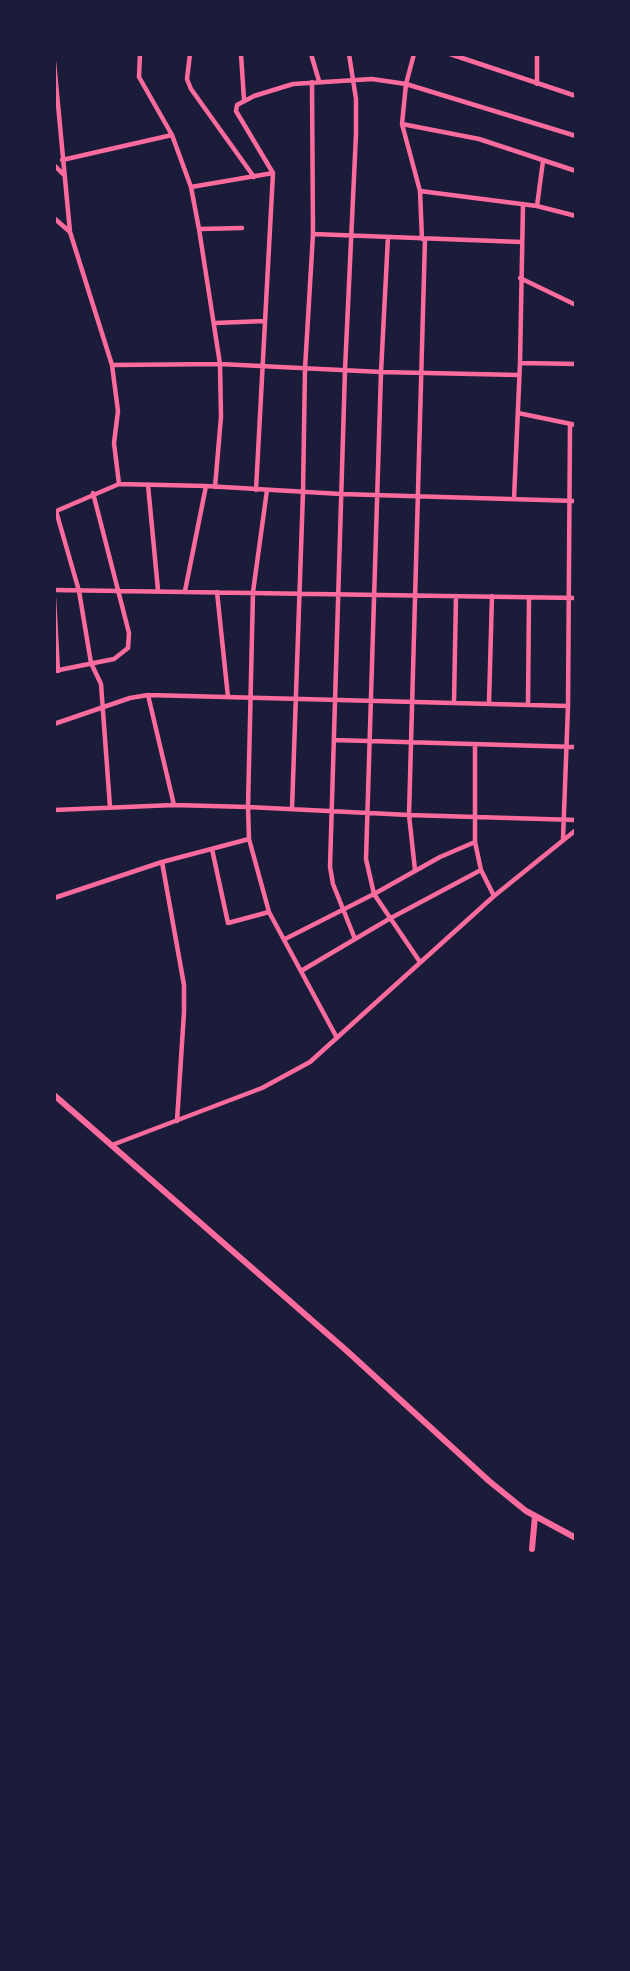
<!DOCTYPE html>
<style>
body{margin:0}
#map{position:relative;width:630px;height:1971px;overflow:hidden;background:#1b1b3a;font-family:"Roboto Condensed",sans-serif}
canvas{display:block}
.frame{position:absolute;inset:0;border:56px solid #1b1b3a;pointer-events:none}
</style>
<div id="map">
<canvas width="630" height="1971"></canvas>
<div class="frame"></div>
</div>
<script>
const ctx = document.querySelector('canvas').getContext('2d');
ctx.lineJoin = 'round';
const shape = rows => new Path2D(rows.map(r => 'M' + r).join(''));
function stroke(path, color, width, dash) { ctx.strokeStyle = color; ctx.lineWidth = width; ctx.lineCap = dash ? 'butt' : 'round'; ctx.setLineDash(dash || []); ctx.stroke(path); }
const minor = shape([
 [140,54,139,77,172,135,191,187,199,229,220,364,221,417,215,487],
 [190,54,187,79,191,89,254,177],
 [241,54,244,100],
 [311,54,319,81],
 [349,54,356,99,356,134,345,370,330,867,333,884,355,939],
 [414,54,406,84,402,124,479,139,576,171],
 [450,54,576,96],
 [54,62,70,232,112,365,118,411,114,443,119,484],
 [537,84,537,54],
 [402,124,420,191,422,239],
 [62,160,172,135],
 [54,165,63,174],
 [191,187,273,173],
 [420,191,537,206,576,216],
 [537,206,543,161],
 [54,218,70,232],
 [199,229,242,228],
 [313,234,521,242],
 [388,237,381,372,366,859,374,894,420,962],
 [520,278,576,305],
 [215,323,265,321],
 [520,363,576,364],
 [112,365,220,364,381,372,519,375],
 [518,413,576,425],
 [148,485,158,590],
 [256,490,273,173,236,111,237,105,254,96,293,84,372,79,406,84,576,136],
 [267,490,253,592,248,807,249,839,269,912,337,1038],
 [514,499,520,363,523,204],
 [56,511,79,591,91,663,101,684,110,807],
 [54,512,119,484,206,486,341,494,576,501],
 [54,590,576,598],
 [185,591,206,486],
 [217,592,228,697],
 [54,598,58,671],
 [54,671,114,659,128,648,129,633,93,493],
 [148,695,174,805],
 [454,702,456,596],
 [489,703,492,596],
 [528,705,529,598],
 [54,724,130,698,148,695,568,706],
 [334,740,576,747],
 [475,745,475,842,481,870,494,896],
 [292,809,303,492,305,369,313,234,312,82],
 [54,810,174,805,248,807,409,815,576,820],
 [563,839,568,706,570,424],
 [212,849,228,923,269,912],
 [162,862,184,985,184,1012,177,1121],
 [415,870,409,815,425,239],
 [54,898,162,862,249,839],
 [285,939,374,894,440,857,475,842],
 [301,971,389,919,481,870],
 [112,1145,262,1088,310,1062,494,896,576,830]
]);
const secondary = shape([
 [54,1095,347,1351,489,1481,526,1511,576,1538],
 [532,1549,535,1516]
]);
stroke(minor, '#ff6b9d', 4.5);
stroke(secondary, '#ff6b9d', 6);
</script>
